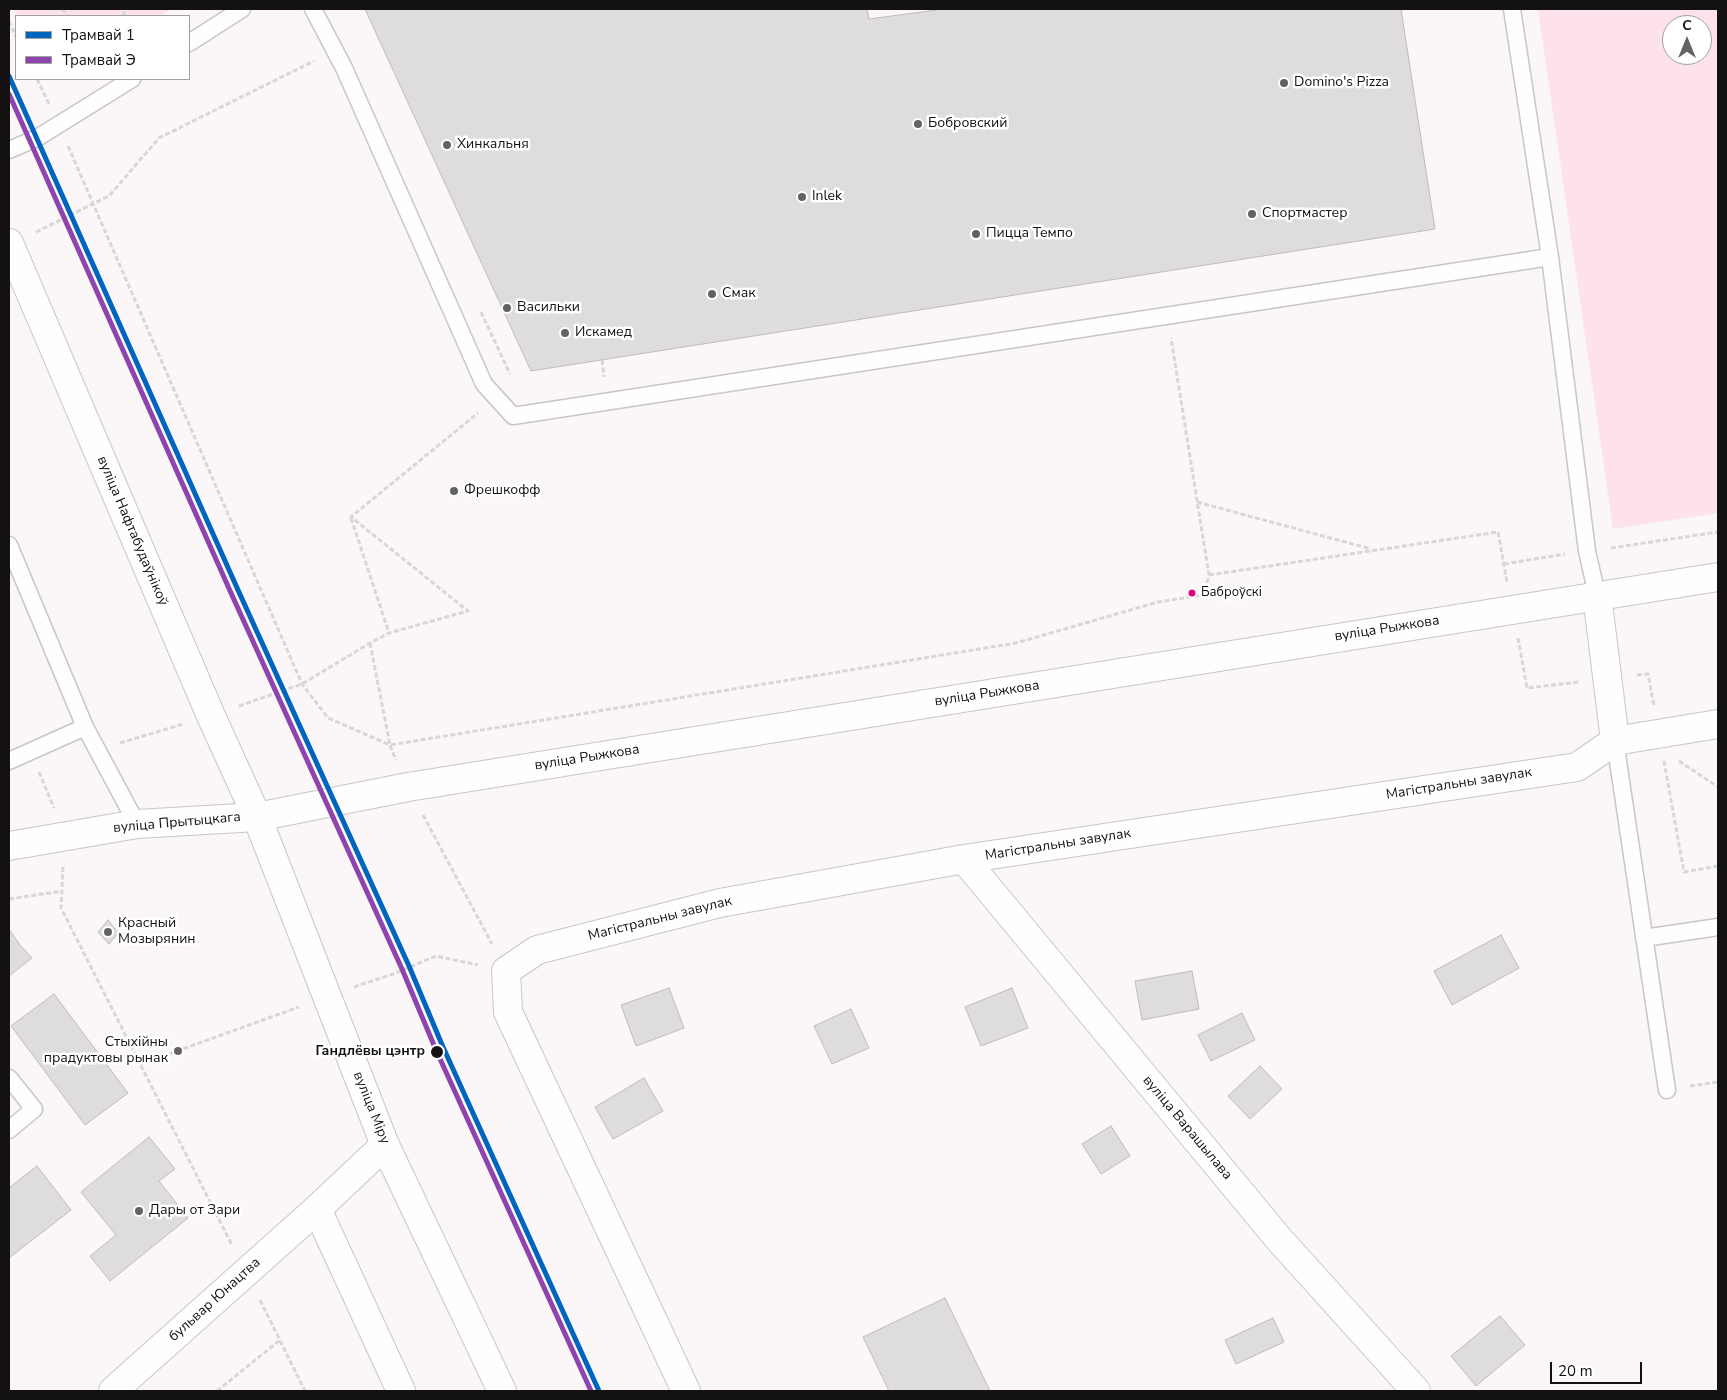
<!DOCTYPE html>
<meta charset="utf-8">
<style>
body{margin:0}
#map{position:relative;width:1727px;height:1400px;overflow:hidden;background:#fbf6f8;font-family:"Nunito Sans",sans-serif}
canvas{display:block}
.frame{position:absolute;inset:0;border:10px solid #131111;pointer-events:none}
.legend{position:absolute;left:15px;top:15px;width:175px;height:65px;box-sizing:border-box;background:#fff;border:1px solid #a1a0a0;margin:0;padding:6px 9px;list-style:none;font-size:15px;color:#131111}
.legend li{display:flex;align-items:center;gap:10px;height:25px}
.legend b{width:25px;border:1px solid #a1a0a0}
.north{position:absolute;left:1662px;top:15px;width:50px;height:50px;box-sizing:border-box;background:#fff;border:1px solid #a1a0a0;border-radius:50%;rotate:0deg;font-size:14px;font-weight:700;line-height:20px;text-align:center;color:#131111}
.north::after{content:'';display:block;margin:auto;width:18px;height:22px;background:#646162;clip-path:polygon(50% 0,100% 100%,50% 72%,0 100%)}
.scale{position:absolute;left:1550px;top:1362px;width:92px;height:22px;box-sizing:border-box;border:2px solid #131111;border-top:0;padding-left:6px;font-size:15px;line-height:18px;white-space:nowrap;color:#131111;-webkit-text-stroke:4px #fff;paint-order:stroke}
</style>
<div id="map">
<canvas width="1727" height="1400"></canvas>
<div class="frame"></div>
<ul class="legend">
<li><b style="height:6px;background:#0065bd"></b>Трамвай 1</li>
<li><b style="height:6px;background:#8e44ad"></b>Трамвай Э</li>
</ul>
<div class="north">С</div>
<div class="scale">20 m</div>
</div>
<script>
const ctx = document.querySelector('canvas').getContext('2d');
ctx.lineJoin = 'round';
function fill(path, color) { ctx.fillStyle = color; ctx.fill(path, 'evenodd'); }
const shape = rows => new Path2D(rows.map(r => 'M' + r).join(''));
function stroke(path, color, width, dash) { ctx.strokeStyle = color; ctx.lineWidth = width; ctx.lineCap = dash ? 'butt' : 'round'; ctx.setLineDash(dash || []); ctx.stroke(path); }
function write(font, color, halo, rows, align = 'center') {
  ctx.font = font + ' "Nunito Sans",sans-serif'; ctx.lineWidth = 5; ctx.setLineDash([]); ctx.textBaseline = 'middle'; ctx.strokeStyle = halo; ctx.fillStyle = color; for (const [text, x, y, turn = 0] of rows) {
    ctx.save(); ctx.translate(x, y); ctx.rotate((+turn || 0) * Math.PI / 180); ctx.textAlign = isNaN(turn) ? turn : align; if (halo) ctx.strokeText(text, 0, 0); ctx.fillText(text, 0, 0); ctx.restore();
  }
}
const green = shape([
 [15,9,171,9,161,16,18,16],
 [1538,9,1718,9,1718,513,1613,529],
 [1672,25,1702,25,1702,55,1672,55]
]);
const building = shape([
 [365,9,867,9,869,19,944,9,1401,9,1435,229,531,371,365,9],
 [108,920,118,933,109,944,98,932,108,920],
 [9,929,20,945,32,958,9,976,9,929],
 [1501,935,1519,968,1452,1005,1434,971,1501,935],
 [1192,971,1199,1009,1142,1020,1135,981,1192,971],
 [669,988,684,1028,636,1046,621,1005,669,988],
 [1012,988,1028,1028,981,1046,965,1007,1012,988],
 [54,994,128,1093,85,1125,11,1026,54,994],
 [851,1009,869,1048,832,1064,814,1026,851,1009],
 [1242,1013,1255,1040,1211,1061,1198,1035,1242,1013],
 [1260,1066,1282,1089,1250,1119,1228,1096,1260,1066],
 [644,1078,663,1111,613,1139,595,1107,644,1078],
 [1111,1126,1130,1156,1101,1174,1082,1144,1111,1126],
 [149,1137,175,1169,159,1181,188,1218,110,1281,90,1256,116,1235,81,1192,149,1137],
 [37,1166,71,1210,9,1258,9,1188,37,1166],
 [945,1298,990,1391,889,1391,863,1337,945,1298],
 [1500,1316,1525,1345,1476,1386,1451,1356,1500,1316],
 [1273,1318,1284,1342,1236,1364,1225,1340,1273,1318]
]);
const path = shape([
 [62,9,68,16],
 [123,16,126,9],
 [9,21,16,37],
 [37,79,49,104],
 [68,146,302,684,328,718,390,745,396,760],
 [36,232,109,196,159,138,314,61],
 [481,312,510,374],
 [602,360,604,377],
 [1197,502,1371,549],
 [351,518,389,633],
 [1611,548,1718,532],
 [1504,564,1565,554],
 [1209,575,1498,532,1507,582],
 [1518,638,1527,688,1579,682],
 [370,643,390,745,1016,643,1158,602,1204,595,1209,575,1171,338],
 [1637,675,1648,674,1654,706],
 [239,706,302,684,370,643,389,633,468,611,351,517,478,413],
 [120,743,183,724],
 [1664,761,1684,872,1718,866],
 [1679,761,1718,787],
 [39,772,54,808],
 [423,815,492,944],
 [63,867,61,908,232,1245],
 [9,899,62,891],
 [354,987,393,974,436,956,478,965],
 [141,1064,299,1007],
 [1690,1086,1718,1082],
 [260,1300,305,1391],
 [217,1391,280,1340]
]);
const service = shape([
 [313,9,344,68,484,384,513,416,1550,257],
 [1512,9,1550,257,1587,551,1597,595],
 [189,43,242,9],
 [9,150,37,138,132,79],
 [9,545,85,727,137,824],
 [1615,741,1667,1090],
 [9,761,85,727],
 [1644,938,1718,927],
 [9,1078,34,1109,9,1130]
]);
const minor = shape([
 [1597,595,1615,741,1718,724],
 [964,859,1278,1238,1416,1391],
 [317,1209,401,1391],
 [686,1391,508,1012,506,971,537,950,720,903,964,859,1577,767,1615,741]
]);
const tertiary = shape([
 [9,846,137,824,257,817],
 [113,1391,317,1209,385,1145]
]);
const secondary = shape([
 [9,243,211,716,257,817,385,1145,502,1391],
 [257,817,408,787,1718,577]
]);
const tram1 = shape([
 [9,76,238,590,409,966,443,1047,599,1391]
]);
const tram2 = shape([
 [9,94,231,593,402,969,436,1050,591,1391]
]);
const markers = [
 [1284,83,5,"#646162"],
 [918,124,5,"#646162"],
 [447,145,5,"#646162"],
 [802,197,5,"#646162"],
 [1252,214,5,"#646162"],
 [976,234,5,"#646162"],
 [712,294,5,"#646162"],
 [507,308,5,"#646162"],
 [565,333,5,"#646162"],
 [454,491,5,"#646162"],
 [1192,593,4.5,"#e5007d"],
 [108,932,5,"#646162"],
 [178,1051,5,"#646162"],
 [437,1052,7,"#131111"],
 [139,1211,5,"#646162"]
];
const busNames = [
 ["Баброўскі",1201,593]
];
const poiNames = [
 ["Domino's Pizza",1294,83],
 ["Бобровский",928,124],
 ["Хинкальня",457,145],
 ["Inlek",812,197],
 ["Спортмастер",1262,214],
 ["Пицца Темпо",986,234],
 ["Смак",722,294],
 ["Васильки",517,308],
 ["Искамед",575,333],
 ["Фрешкофф",464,491],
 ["Красный",118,924],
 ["Мозырянин",118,940],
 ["Стыхійны",168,1043,"right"],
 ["прадуктовы рынак",168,1059,"right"],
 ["Дары от Зари",149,1211]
];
const streetNames = [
 ["вуліца Нафтабудаўнікоў",132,531,67],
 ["вуліца Рыжкова",1387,629,-9],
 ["вуліца Рыжкова",987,694,-9],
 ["вуліца Рыжкова",587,758,-9],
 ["Магістральны завулак",1459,784,-9],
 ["вуліца Прытыцкага",177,823,-5],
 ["Магістральны завулак",1058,845,-9],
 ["Магістральны завулак",660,919,-14],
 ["вуліца Міру",371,1108,68],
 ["вуліца Варашылава",1187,1128,50],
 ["бульвар Юнацтва",215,1300,-42]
];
const stopNames = [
 ["Гандлёвы цэнтр",425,1052]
];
fill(green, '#fde2eb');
fill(building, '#dfdcdd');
stroke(building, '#bebbbc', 1);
stroke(service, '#c9c6c7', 19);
stroke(minor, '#c9c6c7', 30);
stroke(tertiary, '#c9c6c7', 30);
stroke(secondary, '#c9c6c7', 30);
stroke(path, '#d7d7d7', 3, [5, 2.5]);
stroke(service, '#fefefe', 16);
stroke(minor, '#fefefe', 28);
stroke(tertiary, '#fefefe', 28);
stroke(secondary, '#fefefe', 28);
stroke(tram1, '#0065bd', 5);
stroke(tram2, '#8e44ad', 5);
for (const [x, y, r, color] of markers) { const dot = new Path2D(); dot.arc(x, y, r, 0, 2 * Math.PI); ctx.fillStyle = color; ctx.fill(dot); stroke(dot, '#fff', 2); }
write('13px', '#131111', '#fff', busNames, 'left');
write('14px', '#131111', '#fff', poiNames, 'left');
write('14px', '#131111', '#fff', streetNames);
write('bold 14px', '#131111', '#fff', stopNames, 'right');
</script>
